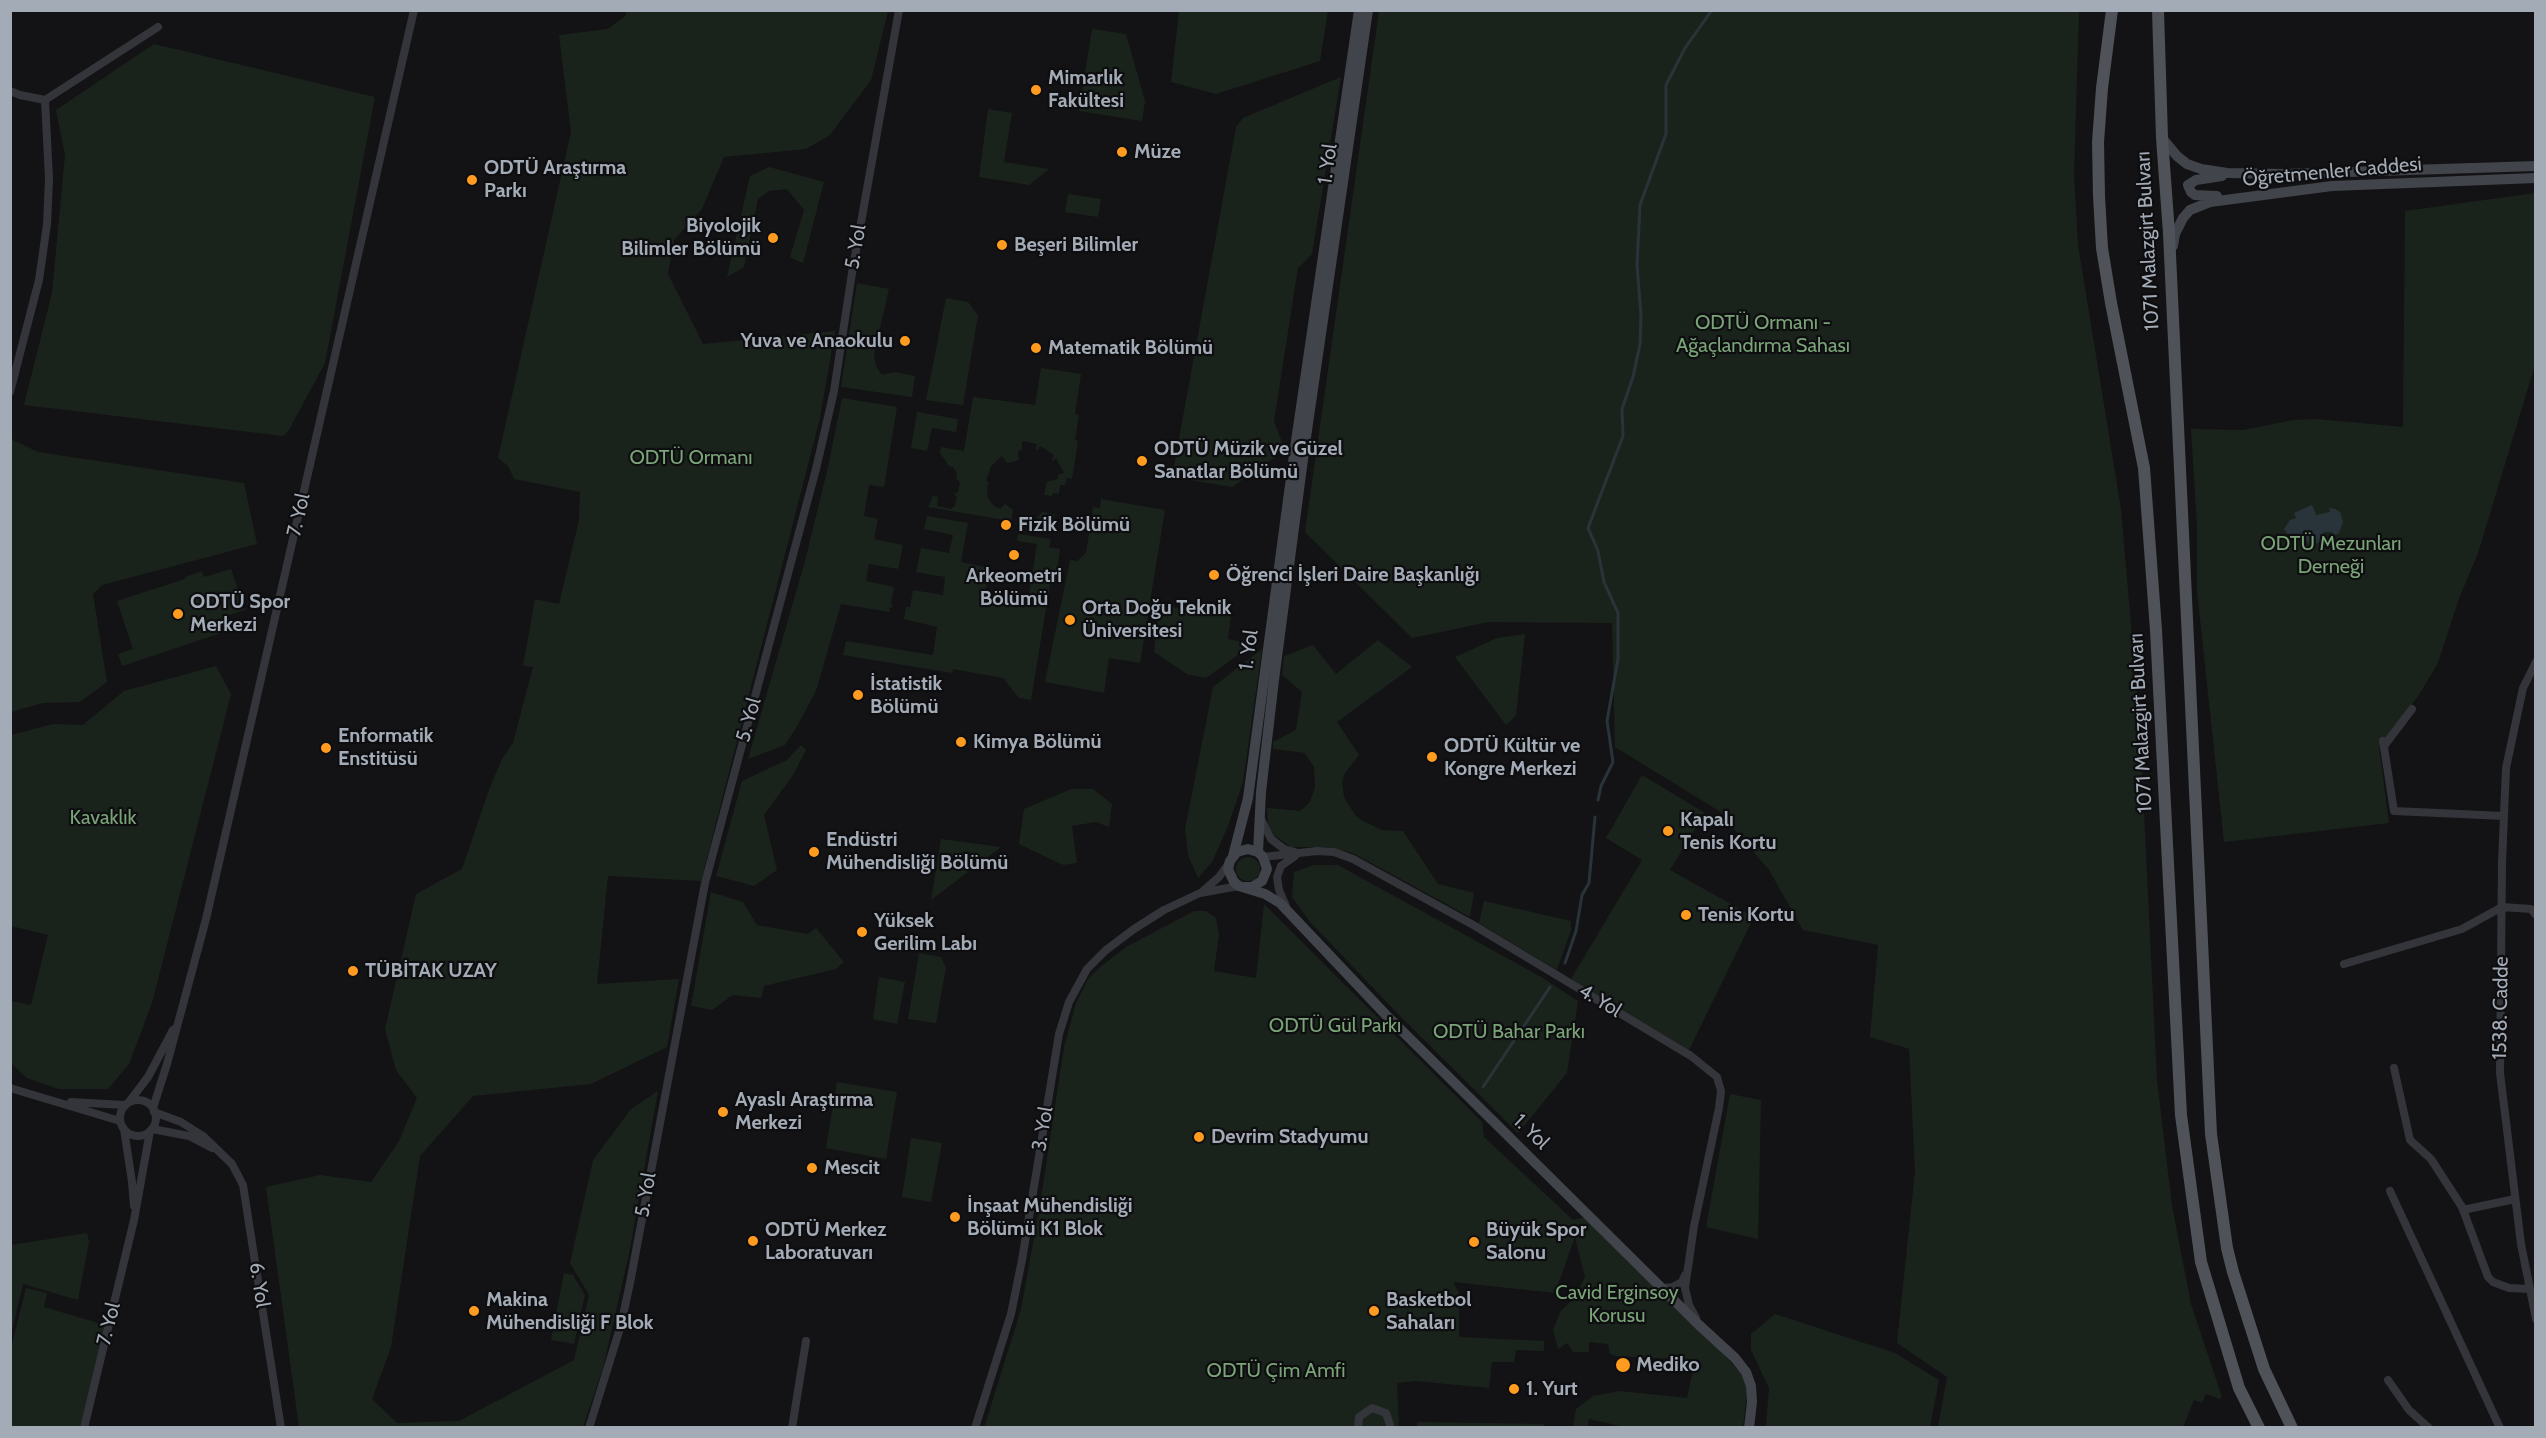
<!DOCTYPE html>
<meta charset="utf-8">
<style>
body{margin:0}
#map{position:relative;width:2546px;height:1438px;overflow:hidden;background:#131315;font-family:Cabin,sans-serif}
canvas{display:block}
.frame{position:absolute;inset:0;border:12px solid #a3abb6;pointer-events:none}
</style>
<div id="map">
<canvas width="2546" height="1438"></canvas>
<div class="frame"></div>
</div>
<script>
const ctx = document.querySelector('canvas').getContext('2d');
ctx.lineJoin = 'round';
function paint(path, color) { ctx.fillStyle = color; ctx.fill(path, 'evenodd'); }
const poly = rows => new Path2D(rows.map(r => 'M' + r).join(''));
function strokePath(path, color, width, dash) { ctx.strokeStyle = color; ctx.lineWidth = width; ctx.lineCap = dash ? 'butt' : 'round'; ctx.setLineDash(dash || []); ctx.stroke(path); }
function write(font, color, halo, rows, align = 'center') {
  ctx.font = font + ' Cabin,sans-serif'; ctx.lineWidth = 4.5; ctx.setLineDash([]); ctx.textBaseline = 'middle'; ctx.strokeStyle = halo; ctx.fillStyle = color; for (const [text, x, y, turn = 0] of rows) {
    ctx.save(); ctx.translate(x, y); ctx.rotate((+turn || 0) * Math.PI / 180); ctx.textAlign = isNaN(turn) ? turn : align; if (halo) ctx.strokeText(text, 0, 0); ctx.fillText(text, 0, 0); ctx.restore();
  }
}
paint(poly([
 [626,11,888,11,871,80,830,135,806,149,724,157,702,209,674,240,668,274,703,344,835,331,820,418,701,881,608,876,597,984,679,979,667,1047,591,1084,473,1096,420,1156,391,1347,372,1399,397,1423,459,1421,574,1360,589,1295,570,1263,593,1160,631,1109,658,1091,629,1254,603,1368,583,1427,299,1427,266,1187,320,1175,371,1182,399,1141,417,1098,396,1070,385,1029,416,894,462,869,490,787,502,759,513,743,533,667,523,666,535,599,559,604,579,520,580,492,514,479,508,466,498,458,571,132,559,35,608,29,626,15],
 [1179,11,1328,11,1320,61,1216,94,1171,82],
 [1379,11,2079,11,2074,174,2078,245,2121,509,2140,731,2157,1080,2172,1206,2191,1304,2222,1397,2219,1399,2206,1394,2202,1403,2194,1400,2183,1427,1938,1427,1947,1377,1897,1343,1915,1172,1909,1049,1870,1037,1878,945,1803,930,1769,870,1719,811,1615,747,1612,623,1489,622,1412,638,1305,532],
 [1092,29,1126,34,1145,101,1142,121,1079,111],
 [154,44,375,97,325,363,289,430,283,436,24,405,52,293,65,155,56,110],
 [1341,77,1312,254,1298,268,1274,421,1285,450,1232,487,1172,477,1236,127,1243,118],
 [988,109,1012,113,1004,162,1049,169,1029,185,979,177],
 [769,167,824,182,803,263,790,257,804,210,787,189,769,191,758,199,744,267,727,277,750,176],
 [2535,193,2535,365,2478,553,2458,601,2438,663,2419,695,2379,747,2389,823,2224,842,2197,591,2197,526,2191,429,2243,430,2293,420,2317,419,2403,427,2405,211],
 [1068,194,1101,199,1098,217,1065,212],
 [857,283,889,289,874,354,876,366,882,375,895,372,915,376,912,397,841,387],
 [946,298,968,302,978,315,963,405,926,400],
 [1041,368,1081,374,1075,414,1079,415,1075,440,1078,441,1072,479,1067,478,1065,485,1060,485,1059,494,1053,493,1052,496,1044,495,1047,482,1058,479,1058,475,1064,473,1056,458,1053,461,1052,459,1054,455,1040,446,1038,450,1036,449,1037,444,1022,441,1022,450,1018,451,1019,460,1007,463,1002,456,991,466,986,481,989,482,987,487,988,498,994,506,1000,509,1005,504,1013,510,1011,521,928,507,933,496,938,497,937,506,951,509,955,506,957,497,954,494,958,492,960,482,956,478,957,473,953,467,949,466,940,453,941,447,964,451,973,397,1035,405],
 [842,398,897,407,884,487,869,485,864,516,878,519,874,539,903,545,898,569,869,564,866,581,894,587,891,604,893,607,889,608,890,612,841,604,816,691,796,728,785,745,748,759,805,561,828,467],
 [917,412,958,419,956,432,932,428,927,451,911,448],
 [11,439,38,452,244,483,257,544,102,585,93,594,107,682,80,702,43,703,11,712],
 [1101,499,1165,510,1140,663,1109,658,1104,693,1045,682,1070,560,1077,561,1086,553,1093,507,1100,508],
 [1042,512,1055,514,1052,530,1021,524,1022,520,1034,521],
 [927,516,968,523,961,562,989,568,984,599,1000,602,1000,605,1009,607,1010,604,1027,606,1037,544,1017,541,1018,534,1051,539,1049,547,1060,549,1056,578,1051,578,1031,700,1019,698,1003,678,953,669,952,673,843,655,846,641,933,655,937,627,904,619,906,607,910,607,913,590,943,595,945,577,916,572,921,548,949,553,953,535,924,529],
 [231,569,245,610,223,617,228,627,227,631,122,666,118,654,133,649,117,601,185,579,185,577,202,571,204,577],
 [1159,605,1231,616,1228,639,1253,644,1206,678,1187,674,1154,652],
 [1525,634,1516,715,1506,725,1455,657,1497,638],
 [1378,640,1412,667,1337,722,1359,755,1345,773,1342,782,1344,797,1355,815,1363,821,1382,830,1403,831,1438,884,1474,893,1470,917,1353,853,1329,847,1291,847,1274,835,1268,824,1267,808,1300,811,1310,802,1315,787,1314,767,1305,753,1273,749,1273,742,1296,730,1302,692,1282,675,1284,656,1313,645,1336,674],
 [1262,649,1243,782,1228,826,1212,862,1198,878,1188,855,1185,829,1213,687],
 [216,666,231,694,152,1003,129,1064,108,1089,59,1089,27,1078,11,1063,11,1001,31,1005,48,935,11,926,11,735,53,724,83,725,124,691],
 [801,745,806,750,793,775,764,815,777,870,754,886,716,876,742,781,787,760],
 [1642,775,1705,813,1670,870,1754,917,1689,1050,1571,979,1642,860,1606,838],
 [1071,789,1093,789,1112,804,1109,827,1096,822,1072,826,1077,863,1063,865,1019,844,1024,809],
 [941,839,1001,847,931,900],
 '1236 869a12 12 0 1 1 24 0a12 12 0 1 1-24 0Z',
 [1314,865,1338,865,1543,978,1578,1001,1567,1073,1518,1133,1399,1015,1310,922,1292,897,1294,872],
 [711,892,743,902,757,925,808,934,816,928,844,962,836,969,764,986,761,998,733,995,712,1010,691,1006],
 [1484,901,1571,921,1571,930,1557,970,1479,923],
 [1264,904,1482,1122,1484,1137,1573,1220,1585,1217,1719,1349,1745,1378,1747,1393,1743,1427,1625,1427,1589,1419,1588,1426,1573,1427,1576,1409,1593,1396,1620,1391,1687,1398,1695,1360,1616,1356,1610,1354,1608,1344,1589,1342,1589,1352,1573,1352,1567,1343,1558,1349,1553,1330,1560,1312,1572,1300,1585,1277,1575,1237,1555,1293,1453,1282,1459,1293,1459,1337,1544,1341,1544,1351,1516,1350,1514,1362,1492,1362,1489,1388,1416,1381,1397,1383,1399,1427,984,1428,1021,1309,1040,1205,1064,1047,1076,1003,1088,979,1099,968,1126,947,1194,911,1206,911,1216,918,1219,935,1214,971,1256,978],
 [919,953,941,957,946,968,936,1023,908,1019],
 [879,977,905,982,897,1024,873,1019],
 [837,1082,897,1092,886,1159,826,1148],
 [1730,1094,1761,1100,1758,1239,1706,1227],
 [911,1138,942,1143,931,1202,902,1197],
 [87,1233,89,1242,78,1300,23,1284,11,1335,11,1245],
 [564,1273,573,1275,585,1295,574,1344,551,1340],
 [26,1288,47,1293,44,1307,108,1326,84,1427,11,1427,10,1352],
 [1775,1314,1895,1353,1939,1380,1930,1427,1766,1427,1769,1388,1751,1350,1751,1334],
 [1417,1422,1543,1424,1545,1427,1417,1428]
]), '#1a231b');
paint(poly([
 [2312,505,2316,515,2330,512,2329,508,2335,509,2340,512,2343,522,2339,533,2334,536,2332,532,2324,532,2327,539,2310,546,2304,536,2291,538,2284,529,2290,520,2296,518,2294,513]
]), '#283439');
strokePath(poly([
 [1598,800,1601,786,1613,762,1607,721,1618,659,1618,613,1604,582,1598,551,1588,528,1623,436,1622,409,1633,377,1640,344,1641,316,1637,265,1640,205,1666,134,1666,85,1685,48,1712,10],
 [1565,963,1576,931,1582,895,1589,883,1595,817],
 [1483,1087,1550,987]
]), '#283439', 3);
strokePath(poly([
 [10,91,20,95,45,100,158,27],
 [10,392,39,280,47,224,49,179,45,100],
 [2536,662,2523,688,2506,768,2502,863,2500,1073,2521,1244,2536,1319],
 [2383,741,2394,811,2504,816],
 [2384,746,2412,709],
 [1262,821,1271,839,1284,849,1295,852],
 [1263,857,1317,851,1334,852,1353,859,1475,926,1691,1056,1717,1077,1721,1091,1719,1108,1694,1226,1685,1288,1689,1305,1696,1318],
 [1203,891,1219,877,1229,863],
 [1286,906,1279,890,1277,877,1281,866,1295,856],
 [2344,964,2462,929,2502,907,2531,909,2536,915],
 [2394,1068,2410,1140,2431,1159,2462,1207,2488,1277,2493,1282,2509,1288,2529,1289],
 [10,1088,120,1121],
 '120 1118a18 18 0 1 1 36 0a18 18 0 1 1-36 0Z',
 [71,1102,124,1105],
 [129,1102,148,1077,173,1030],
 [153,1108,167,1064,206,919,414,10],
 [154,1112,181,1122,203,1136,232,1164,243,1185,281,1428],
 [124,1129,132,1182,134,1206],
 [152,1129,189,1136,212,1148],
 [2390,1191,2500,1428],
 [2463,1210,2515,1199],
 [1663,1288,1673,1287,1682,1282,1685,1275],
 [2388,1380,2409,1410,2429,1428],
 [84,1428,134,1220,150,1131],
 [589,1428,621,1325,630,1283,705,883,816,469,834,391,852,273,899,10],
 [792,1428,806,1341],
 [975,1428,1011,1314,1022,1260,1059,1034,1069,1002,1087,969,1106,950,1134,929,1164,910,1200,893,1239,886],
 [1358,1428,1359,1417,1372,1408,1386,1413,1391,1428]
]), '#33353a', 8);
strokePath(poly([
 [2162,138,2177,156,2187,164,2201,169,2227,173,2284,174,2536,166],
 [2217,196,2195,195,2191,192,2188,185,2196,180,2222,176],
 [2173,246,2175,234,2183,218,2190,210,2210,202,2332,186,2536,178],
 [1258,852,1261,792,1274,680,1305,444,1368,10],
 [1233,856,1248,798,1295,448,1359,10],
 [1245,887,1252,887,1262,881,1267,869,1263,857,1258,852,1248,849,1237,852,1230,861,1228,869,1234,882,1239,886,1265,894,1280,903,1386,1015,1699,1325,1735,1358,1746,1372,1751,1386,1752,1402,1749,1428]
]), '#41444a', 10);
strokePath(poly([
 [2112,10,2102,88,2098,142,2099,196,2102,248,2111,303,2144,468,2156,630,2181,1115,2201,1262,2239,1388,2259,1428],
 [2158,10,2162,138,2169,233,2211,1134,2227,1248,2233,1272,2264,1369,2292,1428]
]), '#4f5259', 12);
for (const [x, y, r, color] of [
 [1036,90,6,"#ff9c20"],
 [1122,152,6,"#ff9c20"],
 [472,180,6,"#ff9c20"],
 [773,238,6,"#ff9c20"],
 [1002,245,6,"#ff9c20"],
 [905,341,6,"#ff9c20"],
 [1036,348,6,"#ff9c20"],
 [1142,461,6,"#ff9c20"],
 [1006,525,6,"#ff9c20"],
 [1014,555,6,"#ff9c20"],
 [1214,575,6,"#ff9c20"],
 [178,614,6,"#ff9c20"],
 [1070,620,6,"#ff9c20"],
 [858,695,6,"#ff9c20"],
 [961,742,6,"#ff9c20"],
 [326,748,6,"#ff9c20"],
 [1432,757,6,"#ff9c20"],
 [1668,831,6,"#ff9c20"],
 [814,852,6,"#ff9c20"],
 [1686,915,6,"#ff9c20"],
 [862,932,6,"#ff9c20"],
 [353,971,6,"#ff9c20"],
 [723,1112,6,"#ff9c20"],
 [1199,1137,6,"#ff9c20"],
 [812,1168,6,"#ff9c20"],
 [955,1217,6,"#ff9c20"],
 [753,1241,6,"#ff9c20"],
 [1474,1242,6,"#ff9c20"],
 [474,1311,6,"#ff9c20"],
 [1374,1311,6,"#ff9c20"],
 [1623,1365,8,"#ff9c20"],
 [1514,1389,6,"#ff9c20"]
]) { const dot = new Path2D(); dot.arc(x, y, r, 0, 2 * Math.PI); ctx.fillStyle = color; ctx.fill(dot); strokePath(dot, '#0e0e10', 2); }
write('bold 20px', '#a3abb6', '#0e0e10', [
 ["Mimarlık",1048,78],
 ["Fakültesi",1048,101],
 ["Müze",1134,152],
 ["ODTÜ Araştırma",484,168],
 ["Parkı",484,191],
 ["Biyolojik",761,226,"right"],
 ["Bilimler Bölümü",761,249,"right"],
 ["Beşeri Bilimler",1014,245],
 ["Yuva ve Anaokulu",893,341,"right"],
 ["Matematik Bölümü",1048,348],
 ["ODTÜ Müzik ve Güzel",1154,449],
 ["Sanatlar Bölümü",1154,472],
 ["Fizik Bölümü",1018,525],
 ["Öğrenci İşleri Daire Başkanlığı",1226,575],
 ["Arkeometri",1014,576,"center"],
 ["Bölümü",1014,599,"center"],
 ["ODTÜ Spor",190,602],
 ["Merkezi",190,625],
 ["Orta Doğu Teknik",1082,608],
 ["Üniversitesi",1082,631],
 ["İstatistik",870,684],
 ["Bölümü",870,707],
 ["Enformatik",338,736],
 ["Enstitüsü",338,759],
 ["Kimya Bölümü",973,742],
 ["ODTÜ Kültür ve",1444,746],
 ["Kongre Merkezi",1444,769],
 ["Kapalı",1680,820],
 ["Tenis Kortu",1680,843],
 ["Endüstri",826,840],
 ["Mühendisliği Bölümü",826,863],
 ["Tenis Kortu",1698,915],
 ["Yüksek",874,921],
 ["Gerilim Labı",874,944],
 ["TÜBİTAK UZAY",365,971],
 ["Ayaslı Araştırma",735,1100],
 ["Merkezi",735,1123],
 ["Devrim Stadyumu",1211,1137],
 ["Mescit",824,1168],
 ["İnşaat Mühendisliği",967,1206],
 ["Bölümü K1 Blok",967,1229],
 ["ODTÜ Merkez",765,1230],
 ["Laboratuvarı",765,1253],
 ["Büyük Spor",1486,1230],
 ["Salonu",1486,1253],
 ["Makina",486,1300],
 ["Mühendisliği F Blok",486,1323],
 ["Basketbol",1386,1300],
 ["Sahaları",1386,1323],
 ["Mediko",1636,1365],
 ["1. Yurt",1526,1389]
], 'left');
write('20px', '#a3abb6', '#0e0e10', [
 ["1. Yol",1328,164,-82],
 ["Öğretmenler Caddesi",2332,172,-5],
 ["1071 Malazgirt Bulvarı",2148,241,-93],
 ["5. Yol",856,247,-80],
 ["7. Yol",299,515,-77],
 ["1. Yol",1249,650,-82],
 ["5. Yol",749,720,-74],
 ["1071 Malazgirt Bulvarı",2141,723,-93],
 ["4. Yol",1600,1001,31],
 ["1538. Cadde",2501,1008,-89],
 ["3. Yol",1043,1129,-80],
 ["1. Yol",1531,1132,44],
 ["5. Yol",646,1195,-80],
 ["6. Yol",259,1285,81],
 ["7. Yol",109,1324,-76]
]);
write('20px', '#7aa478', '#0e0e10', [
 ["ODTÜ Ormanı -",1763,323],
 ["Ağaçlandırma Sahası",1763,346],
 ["ODTÜ Ormanı",691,458],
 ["ODTÜ Mezunları",2331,544],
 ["Derneği",2331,567],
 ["Kavaklık",103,818],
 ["ODTÜ Gül Parkı",1335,1026],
 ["ODTÜ Bahar Parkı",1509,1032],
 ["Cavid Erginsoy",1617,1293],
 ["Korusu",1617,1316],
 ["ODTÜ Çim Amfi",1276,1371]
]);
</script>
